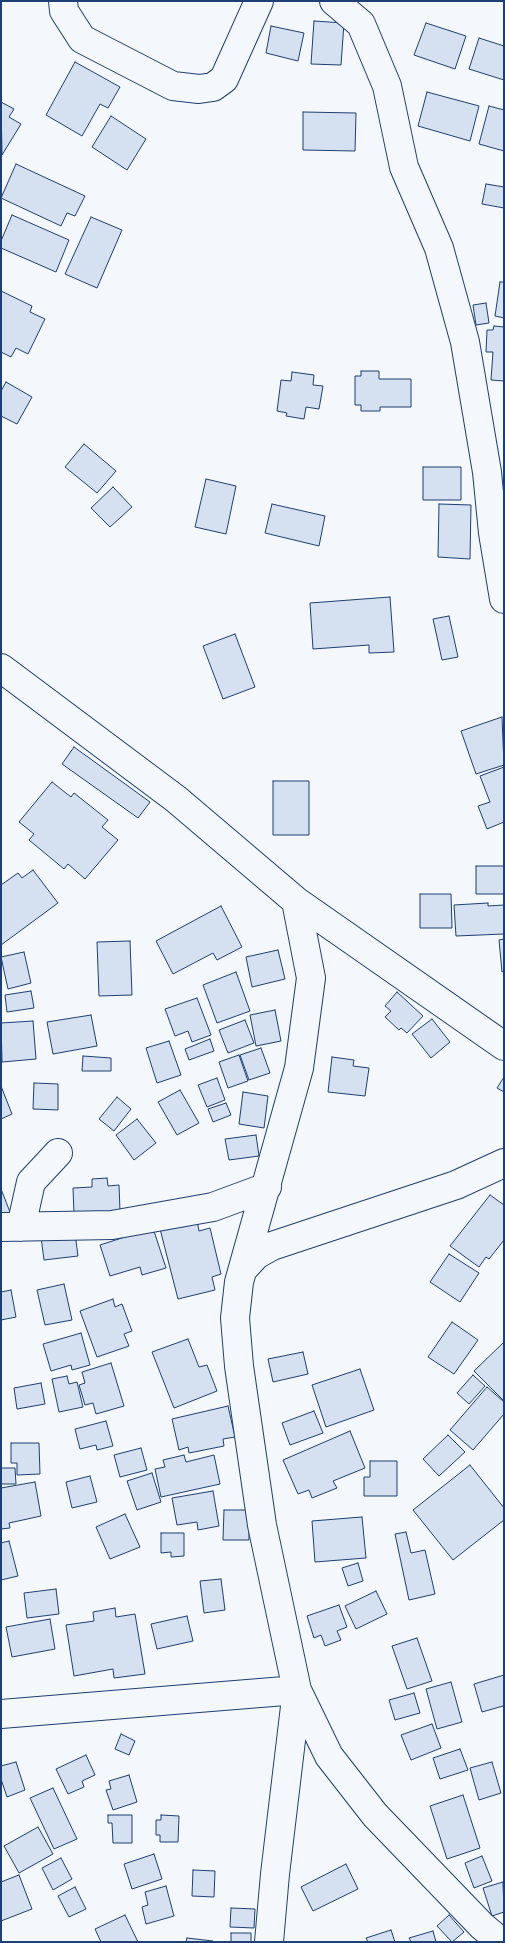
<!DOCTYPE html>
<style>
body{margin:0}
#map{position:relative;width:505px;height:1943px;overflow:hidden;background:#f4f7fb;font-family:"Public Sans",sans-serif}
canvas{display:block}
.frame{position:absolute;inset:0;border:2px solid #1d3f73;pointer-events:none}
</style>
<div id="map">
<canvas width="505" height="1943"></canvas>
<div class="frame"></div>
</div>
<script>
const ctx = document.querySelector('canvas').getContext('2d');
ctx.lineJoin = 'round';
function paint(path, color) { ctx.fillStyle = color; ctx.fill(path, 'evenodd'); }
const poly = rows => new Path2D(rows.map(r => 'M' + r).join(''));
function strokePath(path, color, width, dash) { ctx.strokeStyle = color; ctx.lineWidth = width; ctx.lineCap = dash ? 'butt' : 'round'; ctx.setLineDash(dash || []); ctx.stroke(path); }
const building = poly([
 [314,21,344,23,341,65,311,64,314,21],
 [426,23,466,36,455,69,414,55,426,23],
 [271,26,304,33,298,61,266,53,271,26],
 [479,38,504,46,504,80,469,69,479,38],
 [75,62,120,87,108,108,100,104,82,136,46,115,75,62],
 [427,92,479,106,470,141,418,126,427,92],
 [1,102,14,109,9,117,21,124,2,155,1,102],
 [489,106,504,110,504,151,479,144,489,106],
 [303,112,356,113,355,151,303,150,303,112],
 [111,116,146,139,127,170,92,147,111,116],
 [16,164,85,196,75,216,67,213,61,226,1,198,16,164],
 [486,184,504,187,504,208,482,204,486,184],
 [12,215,69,240,56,272,1,248,1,241,12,215],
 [91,217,122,230,97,288,65,274,91,217],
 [500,282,504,282,504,318,495,316,500,282],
 [1,291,32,306,30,312,45,319,28,354,16,348,11,357,1,352,1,291],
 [486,303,489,323,476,325,473,305,486,303],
 [494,326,504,327,504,381,491,380,493,352,486,352,487,330,493,330,494,326],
 [361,371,379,371,379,379,411,379,411,407,380,407,380,411,361,411,361,405,355,405,355,376,361,376,361,371],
 [292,372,314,375,313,385,323,386,319,409,306,407,304,419,286,416,287,413,277,411,281,380,291,381,292,372],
 [6,382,32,397,17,424,1,416,1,391,6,382],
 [84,444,116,471,97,493,65,467,84,444],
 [423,467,461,467,461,500,423,500,423,467],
 [206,479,236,486,226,534,195,527,206,479],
 [113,487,132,507,110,527,91,508,113,487],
 [272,504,325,516,319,546,265,533,272,504],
 [439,504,471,505,470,559,438,557,439,504],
 [390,597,394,652,369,653,369,645,313,649,310,603,390,597],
 [449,616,458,657,442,660,433,619,449,616],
 [235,634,255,687,223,699,203,646,235,634],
 [502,717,504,765,476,774,461,731,502,717],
 [74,747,150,802,138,818,62,764,74,747],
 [504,767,504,822,487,829,478,806,490,802,480,776,504,767],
 [273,781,309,781,309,835,273,835,273,781],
 [52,782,71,797,74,793,108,820,102,827,118,840,85,879,68,864,64,869,29,840,34,834,19,822,52,782],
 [476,866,504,866,504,894,476,894,476,866],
 [33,870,58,903,1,945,1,885,18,873,22,878,33,870],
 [420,894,451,894,452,928,420,928,420,894],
 [488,903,488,906,504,905,504,934,456,936,454,905,488,903],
 [221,906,242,947,217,960,213,953,173,974,156,941,221,906],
 [504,939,504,971,502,972,499,940,504,939],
 [130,941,132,995,99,996,97,942,130,941],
 [278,950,285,979,252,987,246,957,278,950],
 [24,952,31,983,8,989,1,957,24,952],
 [236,972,250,1011,217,1023,203,985,236,972],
 [31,991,34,1008,7,1012,5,995,31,991],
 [397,992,423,1016,407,1033,401,1028,399,1030,385,1017,391,1011,385,1006,397,992],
 [197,998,211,1035,192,1042,188,1031,175,1036,165,1009,197,998],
 [275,1010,281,1041,256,1046,250,1015,275,1010],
 [91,1015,97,1046,53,1054,47,1022,91,1015],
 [432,1019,450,1042,431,1058,412,1034,432,1019],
 [245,1020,254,1043,228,1053,219,1030,245,1020],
 [33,1021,36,1059,2,1062,1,1023,33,1021],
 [210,1039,214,1051,189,1060,185,1049,210,1039],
 [169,1041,181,1075,157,1083,146,1048,169,1041],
 [261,1048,270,1073,249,1080,240,1055,261,1048],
 [239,1055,248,1081,228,1088,219,1062,239,1055],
 [83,1056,111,1058,111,1071,82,1071,83,1056],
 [332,1057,354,1060,353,1066,369,1068,365,1096,328,1092,332,1057],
 [504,1077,504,1092,497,1088,504,1077],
 [217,1078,225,1100,207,1107,198,1085,217,1078],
 [34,1083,58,1084,58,1110,33,1109,34,1083],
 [1,1086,12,1114,1,1119,1,1086],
 [180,1090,199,1123,177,1135,158,1102,180,1090],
 [243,1092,268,1096,264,1128,239,1124,243,1092],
 [117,1097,131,1109,114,1131,99,1119,117,1097],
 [226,1103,231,1115,213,1122,208,1109,226,1103],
 [137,1119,156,1143,134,1160,116,1135,137,1119],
 [256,1135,259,1156,229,1160,225,1139,256,1135],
 [107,1178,108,1186,119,1185,120,1211,74,1214,73,1188,92,1187,92,1179,107,1178],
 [1,1189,10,1212,1,1215,1,1189],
 [490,1195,504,1205,504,1240,489,1259,486,1257,479,1267,450,1246,490,1195],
 [197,1220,199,1231,210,1228,221,1274,212,1277,215,1290,178,1299,160,1229,197,1220],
 [153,1228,166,1268,142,1275,140,1267,110,1276,100,1245,153,1228],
 [75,1233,78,1256,44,1260,41,1237,75,1233],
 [449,1254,479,1273,460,1302,430,1282,449,1254],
 [64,1284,72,1320,45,1325,37,1290,64,1284],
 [11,1290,16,1317,1,1320,1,1292,11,1290],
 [113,1299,115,1307,122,1304,132,1331,124,1334,129,1346,97,1357,80,1311,113,1299],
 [452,1322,478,1340,454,1374,428,1357,452,1322],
 [81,1333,90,1365,72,1370,71,1365,51,1371,43,1344,81,1333],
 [188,1339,199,1367,207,1365,217,1391,174,1408,152,1352,188,1339],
 [504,1342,504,1401,474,1371,504,1342],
 [303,1352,308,1374,273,1382,268,1359,303,1352],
 [111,1363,124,1406,96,1414,93,1403,85,1405,79,1385,85,1383,82,1372,111,1363],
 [360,1369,374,1410,326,1427,312,1385,360,1369],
 [473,1375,485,1386,469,1404,457,1393,473,1375],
 [67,1376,69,1384,77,1382,83,1407,59,1412,52,1379,67,1376],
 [41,1383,45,1404,17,1409,14,1388,41,1383],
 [487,1387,504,1402,504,1414,473,1450,450,1430,487,1387],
 [228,1406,235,1437,223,1439,224,1446,189,1453,188,1447,179,1450,172,1419,228,1406],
 [314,1411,323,1433,290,1445,282,1423,314,1411],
 [106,1421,113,1446,97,1450,96,1445,80,1449,75,1429,106,1421],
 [350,1431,365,1468,333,1481,337,1488,312,1498,309,1490,298,1494,283,1460,350,1431],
 [448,1435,465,1452,439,1476,423,1459,448,1435],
 [11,1443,39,1443,40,1474,17,1475,17,1463,11,1463,11,1443],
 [141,1448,147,1470,120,1477,114,1455,141,1448],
 [184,1455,186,1462,214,1455,220,1484,161,1497,155,1469,165,1467,163,1460,184,1455],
 [370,1461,397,1461,397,1496,364,1496,364,1477,370,1477,370,1461],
 [470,1465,504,1508,504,1520,453,1560,413,1510,470,1465],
 [1,1468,15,1468,16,1484,1,1484,1,1468],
 [152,1473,161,1502,137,1510,127,1481,152,1473],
 [90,1476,97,1502,72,1508,66,1482,90,1476],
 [35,1482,41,1516,9,1523,10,1528,1,1529,1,1488,35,1482],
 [213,1491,219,1526,198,1530,197,1522,177,1525,172,1498,213,1491],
 [224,1510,249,1510,249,1540,223,1540,224,1510],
 [125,1514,140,1547,110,1559,96,1527,125,1514],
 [362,1517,366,1558,315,1562,312,1521,362,1517],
 [406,1532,411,1553,425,1550,435,1594,409,1600,395,1534,406,1532],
 [161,1533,184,1533,184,1556,171,1557,171,1552,161,1553,161,1533],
 [9,1541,18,1576,1,1580,1,1543,9,1541],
 [358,1563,363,1581,348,1586,342,1568,358,1563],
 [221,1579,225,1610,204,1613,200,1581,221,1579],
 [56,1589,59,1614,27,1618,24,1593,56,1589],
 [376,1591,387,1614,356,1629,345,1606,376,1591],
 [339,1605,347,1627,337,1631,341,1640,325,1646,321,1635,314,1638,307,1616,339,1605],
 [115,1608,116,1617,135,1614,145,1674,114,1678,113,1669,74,1676,66,1625,94,1621,93,1612,115,1608],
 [187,1616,193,1641,157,1649,151,1624,187,1616],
 [50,1619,55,1649,12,1657,6,1627,50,1619],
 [417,1638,432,1681,407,1689,392,1646,417,1638],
 [504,1675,504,1709,503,1706,482,1712,474,1684,504,1675],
 [451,1682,462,1722,437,1729,426,1689,451,1682],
 [414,1693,420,1713,395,1720,389,1700,414,1693],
 [432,1724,441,1748,411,1760,401,1735,432,1724],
 [121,1734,135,1741,129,1755,115,1749,121,1734],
 [460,1749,468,1770,440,1779,433,1758,460,1749],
 [86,1755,95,1775,82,1781,84,1787,68,1794,56,1769,86,1755],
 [16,1762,25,1790,7,1797,1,1779,1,1766,16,1762],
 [492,1762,501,1793,479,1800,470,1768,492,1762],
 [129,1775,137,1802,113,1810,106,1790,111,1789,109,1781,129,1775],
 [53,1788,77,1839,54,1849,30,1798,53,1788],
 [463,1795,480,1848,447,1859,430,1806,463,1795],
 [108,1815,132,1815,132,1843,113,1843,112,1823,108,1823,108,1815],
 [161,1815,179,1816,178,1842,160,1842,160,1835,156,1835,156,1820,161,1820,161,1815],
 [38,1827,53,1854,19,1873,4,1846,38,1827],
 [154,1854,162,1879,132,1889,124,1864,154,1854],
 [482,1856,492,1881,474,1888,465,1863,482,1856],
 [61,1858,72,1879,53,1890,42,1868,61,1858],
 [346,1864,358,1889,313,1911,301,1887,346,1864],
 [193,1870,215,1871,214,1897,192,1896,193,1870],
 [19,1875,32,1909,1,1921,1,1882,19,1875],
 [503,1882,504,1912,492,1916,483,1888,503,1882],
 [166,1886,174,1916,146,1924,142,1907,148,1905,145,1892,166,1886],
 [75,1887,86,1909,69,1917,58,1896,75,1887],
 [231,1908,255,1909,254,1928,230,1927,231,1908],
 [125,1915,138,1942,101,1942,95,1929,125,1915],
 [449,1915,464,1932,452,1942,437,1926,449,1915],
 [391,1930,395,1942,368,1942,366,1938,391,1930],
 [433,1931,436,1942,411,1942,409,1938,433,1931],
 [231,1933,251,1933,251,1942,231,1942,231,1933],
 [187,1938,213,1941,213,1942,186,1942,187,1938]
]);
paint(building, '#d5e0f0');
strokePath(building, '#1d3f73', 1);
const minor = poly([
 [63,1,64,11,82,39,173,86,199,89,213,87,224,79,259,1],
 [334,1,361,24,387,86,404,167,439,248,465,342,487,472,493,533,504,599],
 [1,668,176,799,296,901,504,1046],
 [296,901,311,978,299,1068,239,1282,235,1318,239,1366,262,1525,297,1690,329,1756,375,1815,482,1926,501,1942],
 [1,1227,112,1225,213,1207,267,1187],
 [21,1227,31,1182,58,1153],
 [245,1267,256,1255,272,1246,456,1185,504,1163],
 [1,1714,297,1690,275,1874,269,1942]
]);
strokePath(minor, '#1d3f73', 30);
strokePath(minor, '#f4f7fb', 28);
</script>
